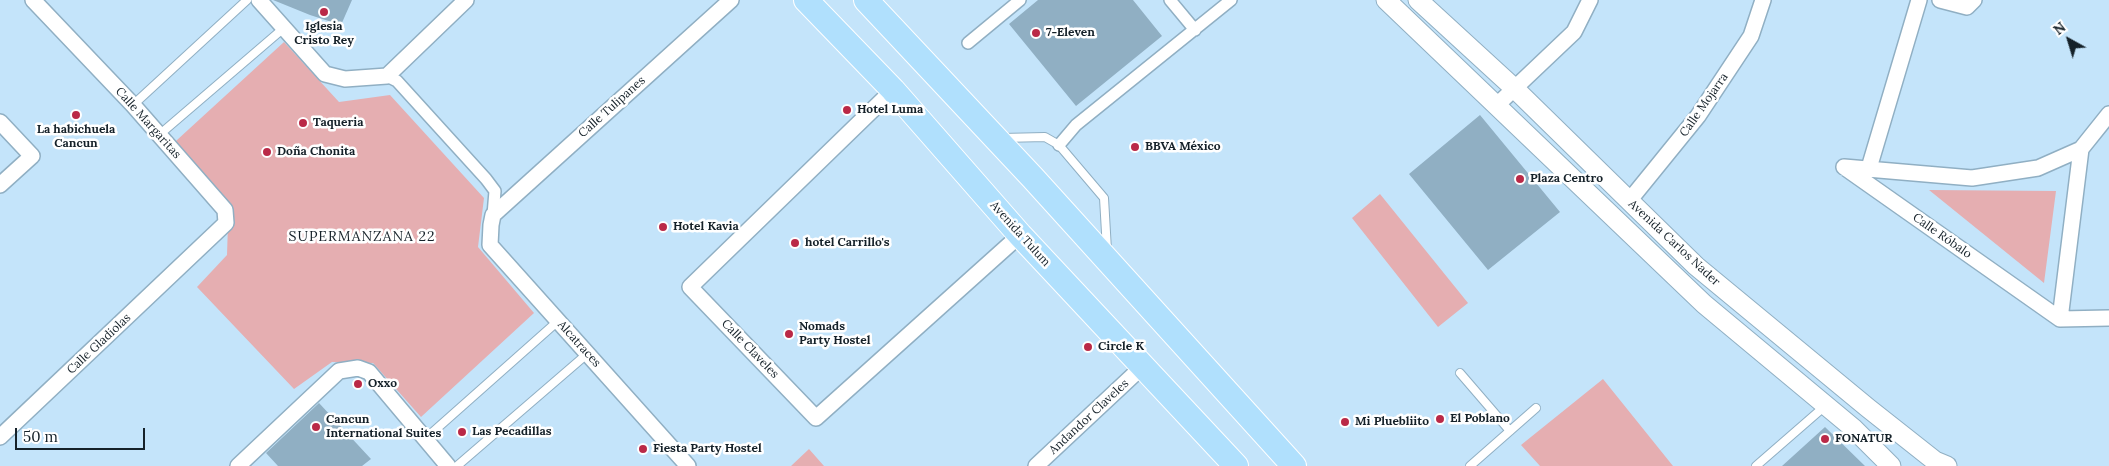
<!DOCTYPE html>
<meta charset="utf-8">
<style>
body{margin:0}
#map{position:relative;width:2109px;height:466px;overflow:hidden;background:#c4e4fa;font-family:Lora,serif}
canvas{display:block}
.north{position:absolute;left:2044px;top:15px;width:50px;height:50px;-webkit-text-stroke:4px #fff;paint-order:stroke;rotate:321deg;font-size:14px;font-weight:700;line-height:20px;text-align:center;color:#152129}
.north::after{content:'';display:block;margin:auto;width:18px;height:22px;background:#152129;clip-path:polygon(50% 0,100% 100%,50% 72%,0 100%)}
.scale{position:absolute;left:15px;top:428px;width:130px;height:22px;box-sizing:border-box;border:2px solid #152129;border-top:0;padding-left:6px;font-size:15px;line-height:18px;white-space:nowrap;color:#152129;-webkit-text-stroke:4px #fff;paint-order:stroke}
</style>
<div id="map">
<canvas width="2109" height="466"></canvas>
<div class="north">N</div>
<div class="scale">50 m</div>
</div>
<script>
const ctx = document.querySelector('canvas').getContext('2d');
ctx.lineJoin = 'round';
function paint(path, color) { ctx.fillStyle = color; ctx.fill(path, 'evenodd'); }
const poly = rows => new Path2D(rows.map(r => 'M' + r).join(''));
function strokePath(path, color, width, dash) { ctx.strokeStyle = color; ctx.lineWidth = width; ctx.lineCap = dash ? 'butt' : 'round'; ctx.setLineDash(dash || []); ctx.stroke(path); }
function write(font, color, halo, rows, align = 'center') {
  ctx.font = font + ' Lora,serif'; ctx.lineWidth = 5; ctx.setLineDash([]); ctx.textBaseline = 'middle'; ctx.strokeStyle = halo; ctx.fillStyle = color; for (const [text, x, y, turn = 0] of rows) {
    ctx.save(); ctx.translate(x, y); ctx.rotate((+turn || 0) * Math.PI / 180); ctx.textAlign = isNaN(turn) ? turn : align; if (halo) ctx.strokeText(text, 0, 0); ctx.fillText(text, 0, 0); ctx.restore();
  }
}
paint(poly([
 [284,42,339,102,390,95,484,198,478,247,534,313,421,417,373,363,332,362,294,389,197,287,227,255,228,224,165,151],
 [1929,190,2056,191,2044,283],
 [1380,194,1468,303,1438,327,1352,218],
 [1603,379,1673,466,1540,466,1521,445],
 [809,449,824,466,791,466]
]), '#e5aeb1');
paint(poly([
 [273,0,352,0,341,25,310,15],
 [1038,0,1133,0,1162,36,1076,106,1009,24],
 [1480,115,1560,212,1488,270,1409,174],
 [319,403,371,459,362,466,278,466,266,453],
 [1825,427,1865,466,1782,466]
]), '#90afc3');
const service = poly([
 [133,105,247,0],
 [159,135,285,27],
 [1002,138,1045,137,1059,145,1104,198,1107,250],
 [1460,373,1510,431],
 [425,439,558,321],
 [457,466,587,354],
 [1470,466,1536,408],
 [1756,466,1825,406]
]);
const pedestrian = poly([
 [1170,0,1195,30],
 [968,43,1020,0],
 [387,76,397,81,486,179,495,191,493,215],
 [1059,145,1076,125,1231,0]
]);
const minor = poly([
 [259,0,325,74,345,79,387,76,466,0],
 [1940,0,1967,7,1974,0],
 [893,90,690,287,816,418,1020,235],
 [1497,105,1574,32,1590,0],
 [0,122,32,156,0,185],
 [1844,167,2060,319,2109,318],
 [1844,167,1972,178,2038,168,2081,149,2109,114],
 [1869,168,1919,0],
 [1629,201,1698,116,1751,36,1763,0],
 [2060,319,2081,149],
 [0,437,226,223,225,210,133,105,33,0],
 [238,466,339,371,358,368,369,372,448,466],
 [688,466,490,245,491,225,493,215,731,0],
 [1036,466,1142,367]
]);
const tertiary = poly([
 [1386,0,1704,304,1853,428,1891,466],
 [1418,0,1514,88,1696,266,1868,408,1935,461,1947,466]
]);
const primary = poly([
 [806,0,893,90,1020,235,1236,466],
 [866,0,1033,178,1294,466]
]);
strokePath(service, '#90afc3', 10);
strokePath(pedestrian, '#90afc3', 14);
strokePath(minor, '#90afc3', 18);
strokePath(tertiary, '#90afc3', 21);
strokePath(primary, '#fff', 26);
strokePath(service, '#fff', 8);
strokePath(pedestrian, '#fff', 11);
strokePath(minor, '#fff', 15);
strokePath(tertiary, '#fff', 19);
strokePath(primary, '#b0e0fd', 24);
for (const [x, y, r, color] of [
 [324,12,5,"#ba2947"],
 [1036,33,5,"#ba2947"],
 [847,110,5,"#ba2947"],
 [76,115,5,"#ba2947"],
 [303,123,5,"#ba2947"],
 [1135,147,5,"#ba2947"],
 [267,152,5,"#ba2947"],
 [1520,179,5,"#ba2947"],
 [663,227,5,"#ba2947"],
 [795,243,5,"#ba2947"],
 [789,334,5,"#ba2947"],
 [1088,347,5,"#ba2947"],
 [358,384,5,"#ba2947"],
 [1440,419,5,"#ba2947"],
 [1345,422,5,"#ba2947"],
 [316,427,5,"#ba2947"],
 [462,432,5,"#ba2947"],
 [1825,439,5,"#ba2947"],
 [643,449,5,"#ba2947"]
]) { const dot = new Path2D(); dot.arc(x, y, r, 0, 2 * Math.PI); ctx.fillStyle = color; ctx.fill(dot); strokePath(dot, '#fff', 2); }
write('bold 12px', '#152129', '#fff', [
 ["Iglesia",324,27,"center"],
 ["Cristo Rey",324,41,"center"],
 ["7-Eleven",1046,33],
 ["Hotel Luma",857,110],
 ["Taqueria",313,123],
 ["La habichuela",76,130,"center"],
 ["Cancun",76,144,"center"],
 ["BBVA México",1145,147],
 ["Doña Chonita",277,152],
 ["Plaza Centro",1530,179],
 ["Hotel Kavia",673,227],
 ["hotel Carrillo's",805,243],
 ["Nomads",799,327],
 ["Party Hostel",799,341],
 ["Circle K",1098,347],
 ["Oxxo",368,384],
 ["El Poblano",1450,419],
 ["Cancun",326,420],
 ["International Suites",326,434],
 ["Mi Pluebliito",1355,422],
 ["Las Pecadillas",472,432],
 ["FONATUR",1835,439],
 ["Fiesta Party Hostel",653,449]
], 'left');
write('12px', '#152129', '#fff', [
 ["Calle Mojarra",1704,105,-55],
 ["Calle Tulipanes",612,107,-42],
 ["Calle Margaritas",148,123,48],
 ["Avenida Tulum",1020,234,48],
 ["Calle Róbalo",1942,236,35],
 ["Avenida Carlos Nader",1674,243,43],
 ["Calle Gladiolas",99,344,-43],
 ["Alcatraces",579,344,48],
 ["Calle Claveles",750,349,46],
 ["Andandor Claveles",1089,417,-43]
]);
ctx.letterSpacing = '1px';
write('14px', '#152129', '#fff', [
 ["SUPERMANZANA 22",362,237]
]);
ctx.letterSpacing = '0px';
</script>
